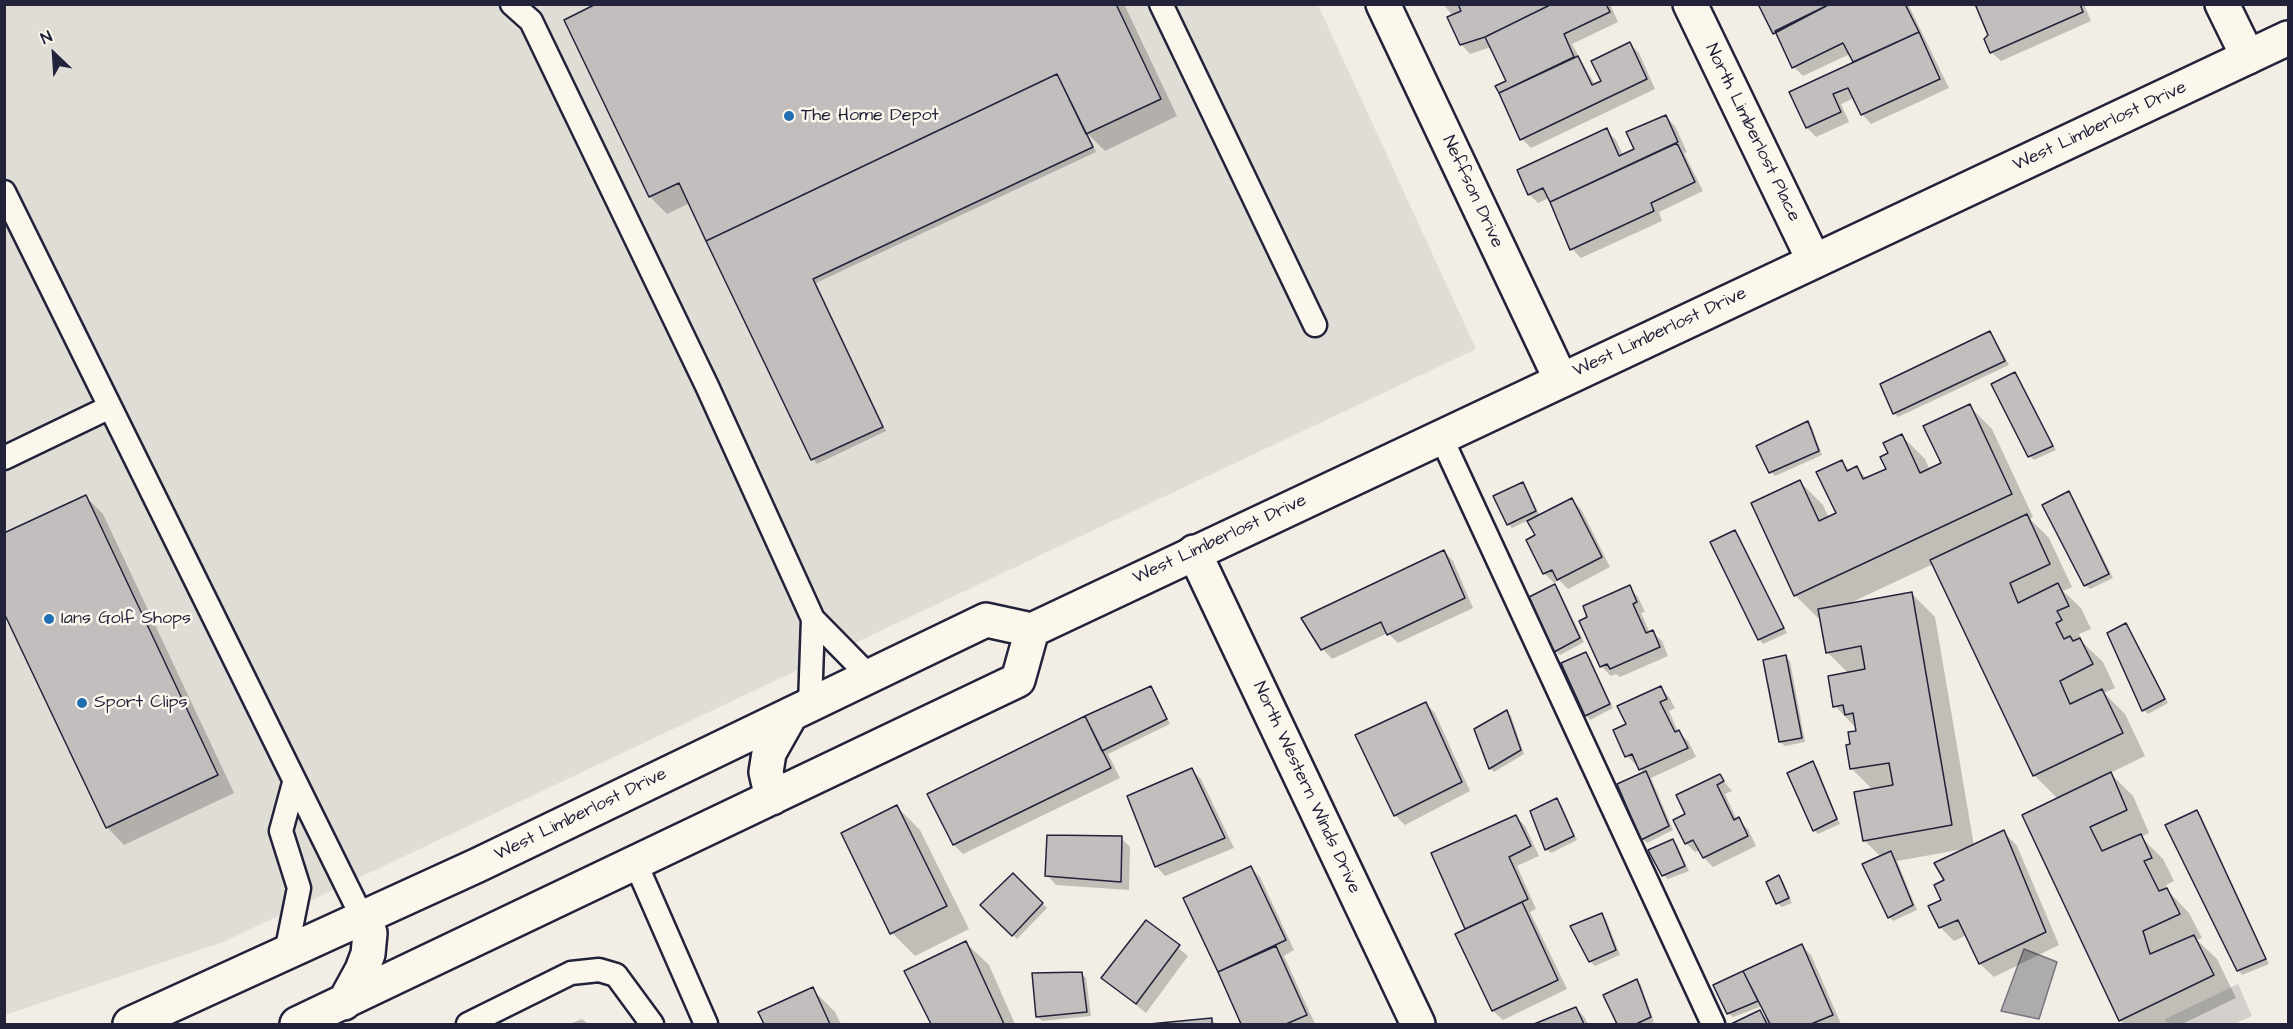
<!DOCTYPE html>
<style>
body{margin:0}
#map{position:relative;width:2293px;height:1029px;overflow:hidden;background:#f2eee5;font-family:"Architects Daughter",sans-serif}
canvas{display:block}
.frame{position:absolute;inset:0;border:6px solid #22223b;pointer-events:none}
.north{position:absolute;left:24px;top:24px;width:60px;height:60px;-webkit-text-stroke:4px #fbf7ec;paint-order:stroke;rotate:335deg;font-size:16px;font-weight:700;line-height:24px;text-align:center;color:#22223b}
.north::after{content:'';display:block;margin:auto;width:21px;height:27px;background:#22223b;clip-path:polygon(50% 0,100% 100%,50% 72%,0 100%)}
</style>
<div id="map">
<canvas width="2293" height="1029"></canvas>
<div class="frame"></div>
<div class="north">N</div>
</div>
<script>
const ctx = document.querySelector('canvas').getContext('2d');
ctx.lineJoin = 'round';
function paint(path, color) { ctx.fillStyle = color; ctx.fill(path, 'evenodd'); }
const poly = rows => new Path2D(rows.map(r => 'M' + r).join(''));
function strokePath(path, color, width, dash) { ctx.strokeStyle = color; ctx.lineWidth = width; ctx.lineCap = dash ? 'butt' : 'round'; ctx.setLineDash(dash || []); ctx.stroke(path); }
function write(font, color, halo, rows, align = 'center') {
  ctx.font = font + ' "Architects Daughter",sans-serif'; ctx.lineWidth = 5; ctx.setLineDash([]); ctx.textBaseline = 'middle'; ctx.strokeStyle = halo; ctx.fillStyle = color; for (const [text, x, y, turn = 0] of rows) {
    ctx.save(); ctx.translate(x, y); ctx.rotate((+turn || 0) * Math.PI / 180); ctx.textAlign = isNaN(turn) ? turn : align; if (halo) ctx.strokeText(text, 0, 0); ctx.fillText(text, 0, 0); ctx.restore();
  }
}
paint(poly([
 [4,5,1318,5,1476,349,223,942,5,1015]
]), '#e0dcd6');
paint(poly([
 [2238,984,2252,1016,2234,1024,2167,1024,2165,1019]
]), '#d4d1cc');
const water = poly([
 [2024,949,2057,962,2039,1019,2001,1011,2024,949]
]);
paint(water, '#aeabad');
strokePath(water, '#76747f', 1.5);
paint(poly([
 [599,4,1124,4,1177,116,1105,151,1088,134,1096,152,816,283,886,431,817,464,813,459,690,203,667,214,650,197],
 [1443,4,1610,4,1618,22,1572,44,1595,85,1603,82,1630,44,1639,53,1655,89,1531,148,1522,139,1497,86,1508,81,1491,47,1470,54,1461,44,1453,16],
 [1759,4,1908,4,1949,88,1871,124,1862,114,1854,98,1841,104,1849,122,1816,137,1807,128,1855,63,1850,54,1803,76,1794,67],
 [1976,4,2084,4,2091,21,2001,61,1991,52,1990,36],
 [1665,116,1675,126,1687,152,1684,153,1703,191,1659,212,1662,221,1581,258,1572,249,1549,198,1538,203,1529,194,1606,130,1616,140,1623,155,1636,149],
 [1990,333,1994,337,2009,365,1898,417,1894,413],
 [2014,373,2019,378,2056,450,2034,460,2029,456],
 [1969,406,1992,429,2033,517,2030,519,2049,538,2072,587,2063,591,2081,608,2091,629,2079,634,2083,643,2103,662,2115,688,2104,693,2125,714,2145,756,2110,773,2133,796,2149,833,2141,837,2163,859,2174,881,2166,885,2170,893,2189,913,2202,938,2197,940,2217,959,2236,998,2182,1024,2125,1024,2120,1020,2024,816,2058,799,2034,775,1933,564,1848,604,1912,594,1935,617,1974,846,2004,832,2017,846,2059,945,1994,977,1980,964,1967,935,1954,941,1940,927,1946,880,1964,849,1897,861,1917,910,1893,921,1889,917,1881,857,1864,840,1873,790,1851,768,1852,745,1858,732,1857,729,1835,706,1849,674,1827,652,1821,617,1818,618,1795,595,1800,482,1823,505,1829,518,1838,514,1842,462,1850,471,1857,468,1867,479,1888,469,1890,454,1902,436,1925,459,1930,470,1943,464],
 [1807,423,1812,427,1822,455,1775,476,1771,472],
 [1523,484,1527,488,1540,516,1572,500,1581,509,1610,567,1568,589,1559,580,1554,583,1544,573,1537,536,1529,520,1512,528,1508,524],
 [2068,493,2073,497,2113,578,2090,589,2085,585],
 [86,497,103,514,234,793,124,845,107,827],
 [1735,532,1739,536,1787,633,1763,644,1759,639],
 [1444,551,1453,561,1473,608,1398,643,1388,633,1332,659,1323,649],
 [1555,586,1559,590,1584,642,1560,655,1555,651],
 [1629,587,1638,597,1645,612,1641,613,1650,633,1652,632,1662,641,1668,656,1620,677,1616,674,1611,676,1601,666],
 [2125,625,2130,630,2168,703,2148,714,2144,710],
 [1585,654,1590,658,1613,708,1590,720,1586,715],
 [1785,657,1790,661,1805,742,1785,746,1780,742],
 [1151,687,1155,692,1170,724,1108,754,1120,778,963,854,954,845,929,795],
 [1660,687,1669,697,1675,708,1669,711,1678,732,1688,741,1696,757,1651,778,1673,830,1647,843,1643,839,1644,773,1638,764,1636,765,1627,756,1628,725],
 [1426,704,1435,713,1470,791,1405,825,1395,815],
 [1506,712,1511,716,1524,754,1494,772,1490,768],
 [1813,763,1817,767,1840,824,1818,834,1814,830],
 [1191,769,1201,779,1234,848,1165,876,1156,866],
 [1719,776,1732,791,1725,794,1737,820,1748,829,1756,846,1713,867,1704,858,1700,850,1695,852,1686,843,1687,814],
 [1556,800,1561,804,1577,840,1551,853,1546,849],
 [897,807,920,830,969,929,915,956,892,933],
 [2197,812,2201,816,2269,964,2242,975,2238,970],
 [1516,816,1525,826,1539,856,1517,866,1536,909,1530,912,1567,989,1503,1020,1493,1011,1457,935,1467,930,1433,854],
 [1121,838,1130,847,1129,890,1056,885,1047,875],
 [1673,840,1677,845,1689,871,1668,879,1663,875],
 [1251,868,1260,877,1294,950,1284,956,1315,1024,1243,1024,1185,899],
 [1013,875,1047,908,1017,939,982,905],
 [1778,877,1783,881,1792,903,1782,907,1777,903],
 [1602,915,1606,919,1620,955,1595,966,1590,961],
 [1146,922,1188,956,1146,1013,1103,978],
 [966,943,989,965,1015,1024,932,1024,906,972],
 [1802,946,1811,955,1841,1024,1733,1024,1760,1012,1768,1020,1762,1006,1733,1017,1728,1013,1715,986],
 [1081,974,1086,978,1091,1016,1042,1021,1038,1017],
 [1637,981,1641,985,1654,1022,1649,1024,1619,1024,1605,996],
 [812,989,835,1012,841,1024,765,1024,760,1013],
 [1576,1008,1585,1018,1588,1024,1538,1024],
 [582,1019,588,1024,570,1024],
 [1211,1020,1216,1024,1163,1024]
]), '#0003');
const building = poly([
 [596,4,1116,4,1161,99,1086,134,1057,74,706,241,679,183,649,197,564,20,596,4],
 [1458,4,1552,4,1485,37,1460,45,1447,17,1461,11,1458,4],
 [1552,4,1606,4,1610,12,1564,34,1574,57,1499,93,1495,86,1506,81,1485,37,1552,4],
 [1758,4,1830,4,1773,34,1758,4],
 [1830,4,1905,4,1919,32,1853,62,1843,43,1792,68,1775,31,1830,4],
 [1975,4,2080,4,2083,12,1990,53,1984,39,1988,35,1975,4],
 [1919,32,1940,79,1861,115,1848,88,1833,94,1841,112,1806,128,1789,92,1919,32],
 [1630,42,1647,79,1520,140,1499,93,1578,56,1592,85,1601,81,1591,61,1630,42],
 [1057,74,1093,147,813,279,883,427,811,460,706,241,1057,74],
 [1666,115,1678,142,1550,202,1543,188,1528,195,1517,170,1607,128,1619,156,1634,149,1626,132,1666,115],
 [1675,144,1678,145,1695,182,1651,203,1654,211,1570,250,1550,202,1675,144],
 [1990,331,2005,361,1893,414,1880,384,1990,331],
 [2015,372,2053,446,2028,457,1991,384,2015,372],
 [1970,404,2012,494,1794,596,1751,503,1800,480,1819,521,1836,513,1816,472,1842,460,1847,471,1857,466,1863,479,1886,469,1880,457,1888,453,1883,443,1902,434,1920,473,1941,463,1923,426,1970,404],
 [1808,421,1819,451,1769,473,1756,446,1808,421],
 [1523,482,1536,511,1507,525,1493,496,1523,482],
 [2069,491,2109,574,2084,586,2042,505,2069,491],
 [86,495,218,775,106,828,4,613,4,533,86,495],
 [1572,498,1602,557,1557,580,1552,570,1543,574,1526,540,1535,535,1527,521,1572,498],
 [2027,514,2050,564,2010,583,2018,603,2058,583,2069,606,2057,611,2062,620,2056,623,2064,639,2070,636,2073,641,2080,638,2093,664,2060,681,2070,704,2102,689,2123,733,2033,776,1930,560,2027,514],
 [1735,530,1784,628,1758,640,1710,542,1735,530],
 [1444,550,1465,598,1387,635,1381,622,1321,650,1301,618,1444,550],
 [1555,584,1580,638,1554,652,1529,597,1555,584],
 [1630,585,1637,602,1633,604,1646,633,1653,630,1660,647,1610,669,1607,664,1600,667,1579,621,1587,617,1583,606,1630,585],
 [1912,592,1952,825,1863,841,1854,792,1893,785,1889,763,1850,769,1846,745,1850,744,1848,732,1856,731,1853,713,1845,715,1843,705,1833,707,1828,676,1865,669,1861,646,1826,653,1818,609,1912,592],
 [2126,623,2165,699,2142,711,2107,633,2126,623],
 [1586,652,1610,704,1585,716,1561,663,1586,652],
 [1786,655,1802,738,1779,742,1763,660,1786,655],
 [1151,686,1167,719,1102,751,1085,716,1151,686],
 [1661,686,1667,699,1660,702,1675,732,1679,730,1688,748,1639,770,1632,754,1625,757,1613,730,1626,724,1617,706,1661,686],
 [1426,702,1462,782,1394,816,1355,735,1426,702],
 [1507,710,1521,750,1489,769,1474,729,1507,710],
 [1085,716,1111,768,953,845,927,794,1085,716],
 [1813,761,1837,819,1813,831,1787,773,1813,761],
 [1192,768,1225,838,1155,867,1127,796,1192,768],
 [1646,771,1669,826,1641,840,1617,784,1646,771],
 [2111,772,2127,810,2090,827,2102,851,2141,834,2152,858,2144,861,2159,891,2167,888,2180,914,2143,931,2150,954,2194,935,2214,975,2119,1021,2022,815,2111,772],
 [1720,774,1724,781,1717,785,1734,820,1739,817,1748,836,1703,858,1693,840,1685,844,1673,820,1685,814,1676,795,1720,774],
 [1557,798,1574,836,1545,850,1530,811,1557,798],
 [897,805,947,906,890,934,841,833,897,805],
 [2197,810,2266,959,2237,971,2165,825,2197,810],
 [1516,815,1531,846,1509,857,1528,899,1465,929,1431,853,1516,815],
 [2004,830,2046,932,1979,964,1958,920,1939,928,1928,906,1941,900,1934,885,1944,880,1934,863,2004,830],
 [1047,835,1122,836,1121,882,1045,876,1047,835],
 [1673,839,1685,866,1662,876,1648,850,1673,839],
 [1891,851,1913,905,1888,918,1862,864,1891,851],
 [1251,866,1286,940,1218,972,1183,898,1251,866],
 [1013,873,1043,903,1012,936,980,905,1013,873],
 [1779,875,1789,898,1776,904,1766,882,1779,875],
 [1522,902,1558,980,1492,1011,1455,934,1522,902],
 [1602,913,1616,950,1589,962,1570,926,1602,913],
 [1146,920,1180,945,1136,1004,1101,978,1146,920],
 [966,941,1004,1024,931,1024,904,971,966,941],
 [1802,944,1833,1015,1811,1024,1770,1024,1743,971,1802,944],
 [1276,946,1307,1015,1286,1024,1241,1024,1218,972,1276,946],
 [1743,971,1758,1001,1727,1014,1713,985,1743,971],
 [1082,972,1087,1012,1036,1017,1032,973,1082,972],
 [1637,979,1651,1017,1636,1024,1617,1024,1603,995,1637,979],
 [813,987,830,1024,764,1024,758,1012,813,987],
 [1576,1007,1584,1024,1534,1024,1576,1007],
 [1760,1010,1767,1024,1731,1024,1760,1010],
 [1212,1018,1212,1024,1149,1024,1212,1018]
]);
paint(building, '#c2bebe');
strokePath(building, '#22223b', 1.5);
const service = poly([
 [512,4,531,21,707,386,813,619,869,676],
 [1161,4,1315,325],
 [4,192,363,919],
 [1441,437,1713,1024],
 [4,458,110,407],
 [810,705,813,619],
 [636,864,706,1024],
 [286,953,299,888,281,831,294,783],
 [468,1024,571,973,599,970,616,975,652,1024]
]);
const minor = poly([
 [1383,4,1561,380],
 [1690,4,1814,261],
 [2222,4,2248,57],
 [1194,552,1418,1024]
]);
const tertiary = poly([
 [772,798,766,772,769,753,791,714],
 [344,1003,362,970,368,954,370,933,363,919],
 [130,1024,478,865,986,620,1032,630,2288,38],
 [297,1024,1018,680,1032,630]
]);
strokePath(service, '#22223b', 27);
strokePath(minor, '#22223b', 38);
strokePath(tertiary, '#22223b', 38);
strokePath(service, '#fbf7ec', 22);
strokePath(minor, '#fbf7ec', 33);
strokePath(tertiary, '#fbf7ec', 33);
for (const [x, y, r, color] of [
 [789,116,6,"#1f6fb2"],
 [49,619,6,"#1f6fb2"],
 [82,703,6,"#1f6fb2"]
]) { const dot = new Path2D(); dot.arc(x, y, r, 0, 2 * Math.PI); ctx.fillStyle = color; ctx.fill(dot); strokePath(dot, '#fbf7ec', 2); }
write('18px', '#22223b', '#fbf7ec', [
 ["The Home Depot",801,116],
 ["Ians Golf Shops",61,619],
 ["Sport Clips",94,703]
], 'left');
write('18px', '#22223b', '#fbf7ec', [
 ["West Limberlost Drive",2100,127,-25],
 ["North Limberlost Place",1752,133,64],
 ["Neffson Drive",1472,192,65],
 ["West Limberlost Drive",1660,333,-25],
 ["West Limberlost Drive",1220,540,-25],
 ["North Western Winds Drive",1306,788,65],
 ["West Limberlost Drive",581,815,-26]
]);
</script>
